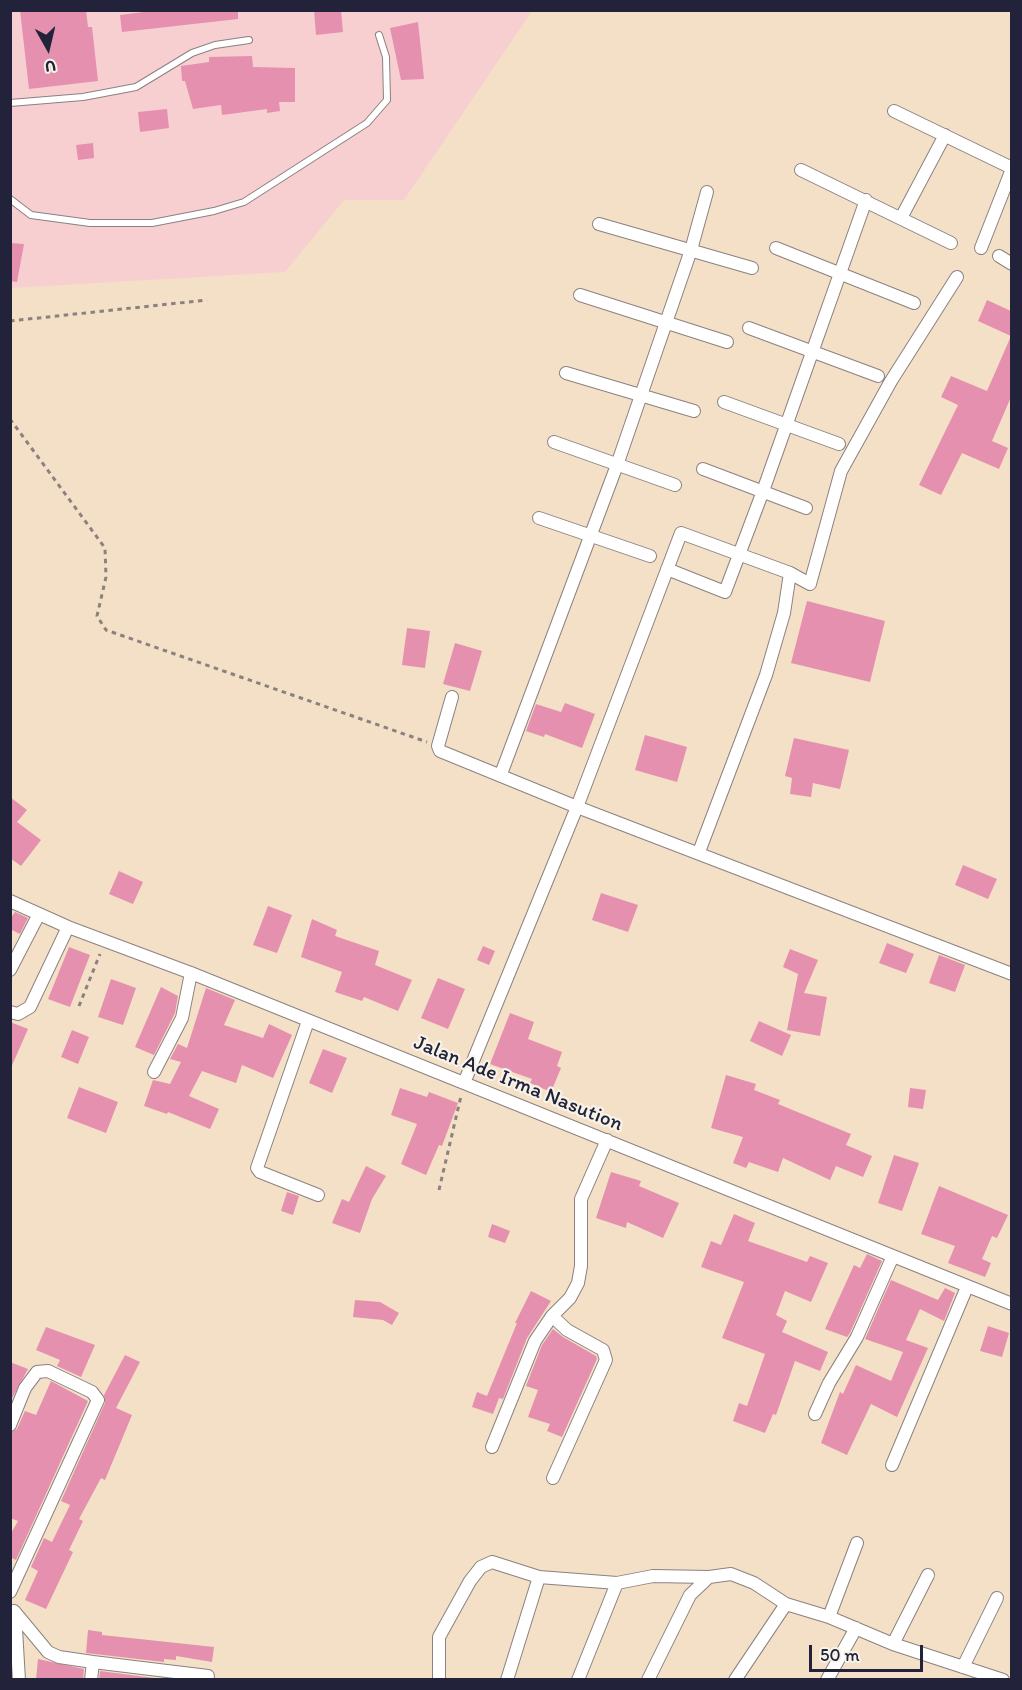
<!DOCTYPE html>
<style>
body{margin:0}
#map{position:relative;width:1022px;height:1690px;overflow:hidden;background:#f4e0c6;font-family:Itim,sans-serif}
canvas{display:block}
.frame{position:absolute;inset:0;border:12px solid #22223b;pointer-events:none}
.north{position:absolute;left:18px;top:18px;width:60px;height:60px;-webkit-text-stroke:4px #f7f3e8;paint-order:stroke;rotate:172deg;font-size:16px;font-weight:700;line-height:24px;text-align:center;color:#22223b}
.north::after{content:'';display:block;margin:auto;width:21px;height:27px;background:#22223b;clip-path:polygon(50% 0,100% 100%,50% 72%,0 100%)}
.scale{position:absolute;left:809px;top:1645px;width:114px;height:27px;box-sizing:border-box;border:3px solid #22223b;border-top:0;padding-left:8px;font-size:18px;line-height:21px;white-space:nowrap;color:#22223b;-webkit-text-stroke:4px #f7f3e8;paint-order:stroke}
</style>
<div id="map">
<canvas width="1022" height="1690"></canvas>
<div class="frame"></div>
<div class="north">U</div>
<div class="scale">50 m</div>
</div>
<script>
const ctx = document.querySelector('canvas').getContext('2d');
ctx.lineJoin = 'round';
function paint(path, color) { ctx.fillStyle = color; ctx.fill(path, 'evenodd'); }
const poly = rows => new Path2D(rows.map(r => 'M' + r).join(''));
function strokePath(path, color, width, dash) { ctx.strokeStyle = color; ctx.lineWidth = width; ctx.lineCap = dash ? 'butt' : 'round'; ctx.setLineDash(dash || []); ctx.stroke(path); }
function write(font, color, halo, rows, align = 'center') {
  ctx.font = font + ' Itim,sans-serif'; ctx.lineWidth = 4.5; ctx.setLineDash([]); ctx.textBaseline = 'middle'; ctx.strokeStyle = halo; ctx.fillStyle = color; for (const [text, x, y, turn = 0] of rows) {
    ctx.save(); ctx.translate(x, y); ctx.rotate((+turn || 0) * Math.PI / 180); ctx.textAlign = isNaN(turn) ? turn : align; if (halo) ctx.strokeText(text, 0, 0); ctx.fillText(text, 0, 0); ctx.restore();
  }
}
paint(poly([
 [11,11,532,11,404,200,344,200,285,272,11,288]
]), '#f7cfd1');
paint(poly([
 [20,10,86,10,88,27,92,27,98,81,29,89],
 [160,10,238,10,238,19,122,32,120,15],
 [314,10,341,10,343,32,316,35],
 [418,22,424,79,401,80,390,28],
 [252,56,253,67,295,68,295,102,279,102,280,111,267,113,267,109,222,115,221,105,193,109,185,81,182,81,181,66,209,62,209,57],
 [167,109,169,128,140,132,138,112],
 [93,143,94,158,78,160,76,145],
 [10,243,24,244,17,282,10,281],
 [987,300,1011,311,1011,397,992,441,1008,448,999,469,962,453,941,495,919,485,958,405,941,397,951,376,987,391,1011,336,978,321],
 [807,601,885,621,870,682,791,663],
 [407,628,430,631,425,668,402,665],
 [455,643,482,651,470,691,443,684],
 [565,703,595,714,582,748,545,734,544,737,526,731,536,704,561,712],
 [645,735,687,747,677,782,635,770],
 [794,738,849,750,840,789,813,783,811,797,790,794,792,778,785,776],
 [10,797,27,810,17,822,41,840,21,866,10,858],
 [963,865,997,879,988,899,955,885],
 [119,871,143,882,133,904,109,894],
 [601,893,638,905,628,932,592,920],
 [268,906,292,915,277,953,253,945],
 [15,912,28,918,20,934,10,929,10,919],
 [312,919,337,930,335,936,379,951,375,965,412,980,398,1011,364,997,362,1001,335,992,342,972,301,957],
 [887,943,914,954,906,973,879,963],
 [483,946,495,951,489,965,477,960],
 [69,947,90,955,70,1007,48,999],
 [790,949,818,960,804,993,827,997,820,1036,787,1030,798,974,783,967],
 [939,955,965,965,955,992,929,983],
 [438,978,465,989,448,1029,421,1018],
 [111,979,136,988,123,1025,98,1017],
 [161,987,178,996,175,1013,154,1055,135,1047],
 [206,988,235,1000,224,1025,263,1038,269,1024,292,1035,273,1078,242,1065,236,1083,202,1071,189,1096,219,1109,210,1129,168,1112,167,1114,144,1106,153,1080,170,1084,181,1062,170,1059,178,1044,187,1048],
 [510,1013,534,1022,528,1039,562,1052,557,1066,561,1068,551,1092,530,1083,532,1079,490,1064],
 [759,1021,791,1035,782,1056,750,1041],
 [10,1022,28,1029,10,1070],
 [72,1030,89,1037,78,1064,61,1057],
 [323,1049,347,1058,332,1093,309,1083],
 [726,1075,756,1084,754,1090,780,1100,778,1104,851,1134,846,1145,872,1156,863,1177,836,1166,830,1180,783,1158,778,1172,749,1162,746,1168,733,1163,743,1137,711,1128],
 [79,1087,118,1102,106,1133,67,1118],
 [400,1088,427,1097,429,1092,458,1103,442,1146,439,1145,426,1175,401,1164,417,1124,391,1115],
 [910,1088,926,1090,923,1109,908,1107],
 [894,1155,919,1163,902,1211,878,1203],
 [366,1166,386,1176,372,1199,360,1233,332,1223,342,1199,349,1202],
 [611,1172,641,1181,639,1186,679,1203,663,1238,627,1222,626,1228,596,1218],
 [939,1186,1008,1215,997,1238,992,1236,982,1259,991,1263,985,1277,948,1263,955,1246,921,1234],
 [287,1192,299,1196,293,1215,281,1211],
 [734,1214,755,1223,748,1241,807,1262,810,1256,828,1263,811,1302,785,1291,776,1315,787,1321,782,1332,828,1352,820,1371,795,1361,776,1415,773,1414,765,1433,733,1421,739,1403,747,1406,765,1354,722,1338,744,1282,701,1267,711,1241,721,1245],
 [492,1224,510,1231,505,1243,488,1237],
 [867,1254,882,1261,850,1333,847,1337,825,1329,854,1265,860,1268],
 [891,1280,938,1300,945,1288,955,1293,944,1321,920,1309,906,1340,928,1348,897,1417,871,1404,847,1455,821,1443,840,1392,843,1394,856,1365,891,1381,903,1352,865,1339],
 [531,1291,551,1301,527,1338,503,1399,499,1398,493,1414,472,1407,477,1392,487,1396,517,1323,515,1323],
 [355,1300,380,1302,399,1313,392,1325,383,1320,353,1317],
 [988,1326,1009,1333,1002,1357,980,1351],
 [46,1327,95,1345,81,1377,57,1366,60,1360,36,1350],
 [553,1329,563,1337,596,1356,597,1359,562,1437,547,1431,550,1424,528,1417,538,1390,526,1386,542,1345],
 [125,1355,140,1362,116,1408,132,1415,105,1480,101,1478,79,1519,83,1521,69,1550,73,1552,46,1609,25,1600,38,1571,31,1567,44,1538,52,1542,70,1505,61,1501,105,1403,104,1395],
 [10,1362,28,1369,10,1402],
 [51,1381,88,1401,16,1560,10,1557,10,1535,18,1521,10,1518,10,1433,17,1429,25,1411,36,1415],
 [88,1630,102,1632,102,1635,214,1647,212,1662,176,1656,176,1660,164,1659,164,1662,86,1653],
 [38,1659,84,1669,83,1680,36,1680],
 [100,1671,162,1679,162,1680,99,1680]
]), '#e590af');
const service = poly([
 [10,103,83,97,136,87,192,53,215,45,249,40],
 [10,199,31,215,90,223,152,223,214,211,244,202,367,123,387,100,386,57,379,35]
]);
const minor = poly([
 [894,111,1012,168],
 [801,170,951,243],
 [901,218,945,135],
 [599,224,752,268],
 [776,248,914,303],
 [981,248,1012,169],
 [999,256,1012,264],
 [580,295,727,342],
 [749,328,878,376],
 [566,373,694,411],
 [724,402,839,444],
 [554,442,675,485],
 [703,469,806,508],
 [539,518,650,556],
 [667,569,725,592,763,491,866,200],
 [452,697,438,746,440,751,577,807,681,533,790,573],
 [501,774,617,465,691,250,707,192],
 [699,852,766,675,784,613,790,573,810,584,841,471,891,381,957,277],
 [10,901,68,927,191,973,1012,1304],
 [10,970,39,914],
 [10,1012,18,1014,30,1007,68,927],
 [308,1021,257,1168,260,1172,318,1195],
 [154,1072,182,1018,191,973],
 [464,1083,577,807,1012,974],
 [552,1316,567,1330,603,1350,606,1360,553,1478],
 [815,1414,829,1383,857,1337,893,1256],
 [10,1425,25,1388,37,1372,48,1371,92,1392,98,1400,10,1592],
 [492,1447,535,1341,552,1316,570,1298,578,1283,581,1266,581,1199,607,1140],
 [892,1465,967,1287],
 [857,1543,829,1617,893,1644,1003,1680],
 [14,1611,48,1652,59,1657,93,1662],
 [15,1612,19,1680],
 [893,1644,928,1575],
 [963,1667,997,1598],
 [91,1680,93,1662,208,1676],
 [439,1680,439,1637,470,1581,481,1567,492,1562,539,1577,617,1583,653,1576,709,1577],
 [507,1680,539,1577],
 [578,1680,617,1583],
 [648,1680,690,1595,709,1577,731,1574,754,1583,786,1604],
 [735,1680,786,1604,829,1617],
 [827,1680,856,1628]
]);
strokePath(service, '#8b8180', 8);
strokePath(minor, '#8b8180', 14);
strokePath(poly([
 [10,321,207,300],
 [10,419,105,548,106,577,97,616,106,630,427,742],
 [79,1006,100,954],
 [439,1190,461,1096]
]), '#8b8180', 3, [4.5, 4.5]);
strokePath(service, '#fff', 6);
strokePath(minor, '#fff', 12);
write('21px', '#22223b', '#f7f3e8', [
 ["Jalan Ade Irma Nasution",518,1084,22]
]);
</script>
